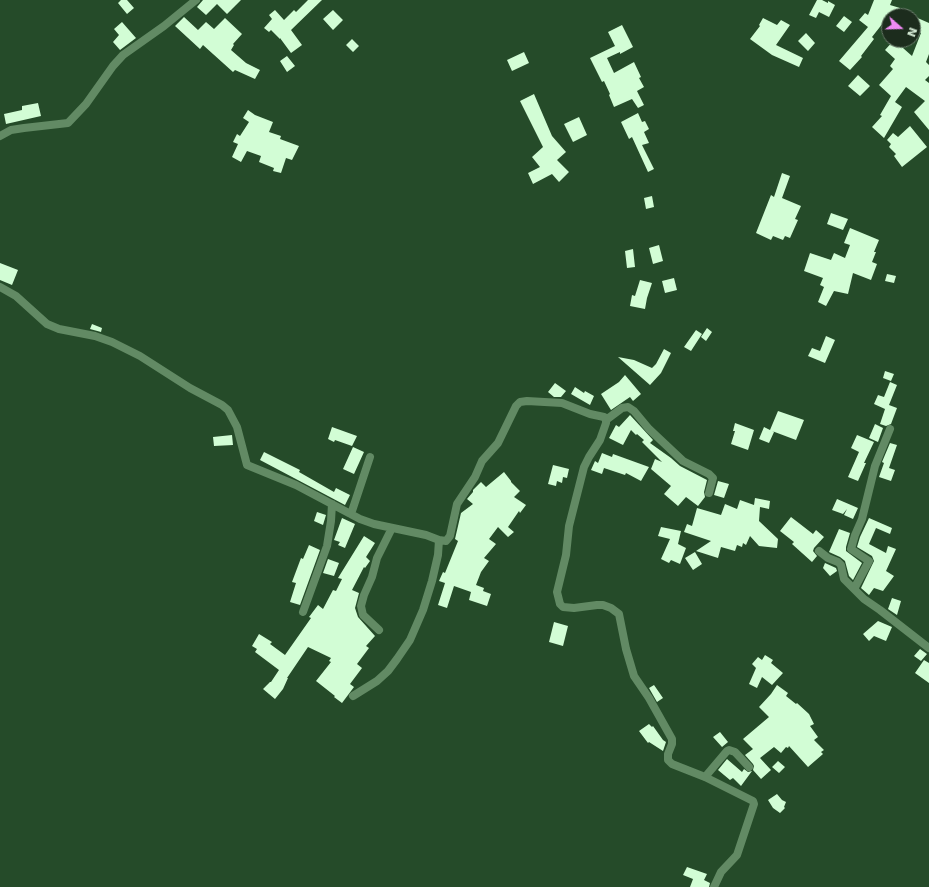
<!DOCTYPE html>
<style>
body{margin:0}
#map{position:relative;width:929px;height:887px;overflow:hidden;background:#254b29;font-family:"DejaVu Sans",sans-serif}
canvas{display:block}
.north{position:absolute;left:881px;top:8px;width:40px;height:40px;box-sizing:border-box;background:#1c2c1d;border:1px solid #677968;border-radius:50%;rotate:110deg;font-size:11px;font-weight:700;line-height:16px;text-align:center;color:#d7edd8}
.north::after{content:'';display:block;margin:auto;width:14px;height:18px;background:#f18af4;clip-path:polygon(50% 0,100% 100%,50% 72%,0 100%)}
</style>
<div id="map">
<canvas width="929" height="887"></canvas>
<div class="north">N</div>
</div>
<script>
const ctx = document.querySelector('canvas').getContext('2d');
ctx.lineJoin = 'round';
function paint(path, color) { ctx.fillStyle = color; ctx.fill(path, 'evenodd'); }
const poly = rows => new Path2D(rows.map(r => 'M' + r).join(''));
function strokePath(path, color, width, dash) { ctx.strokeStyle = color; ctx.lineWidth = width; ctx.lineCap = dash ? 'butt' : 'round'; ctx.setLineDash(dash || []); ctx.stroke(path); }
paint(poly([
 [121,0,127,0,134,8,127,14,118,3],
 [203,0,241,0,227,14,217,4,206,15,197,7],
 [308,0,322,0,291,30,302,45,291,53,280,38,280,39,271,30,269,32,264,28,272,19,269,15,275,10,284,20,294,10,296,12],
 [817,0,822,0,828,3,828,1,835,5,829,17,819,12,816,18,809,15],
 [874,0,892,0,890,5,900,8,899,11,911,16,889,16,889,21,885,19,883,23,872,37,874,39,861,56,862,57,850,70,839,61,868,27,859,20,865,13,868,15],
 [333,10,343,20,333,30,323,19],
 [844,16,852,22,844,32,836,26],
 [913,16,929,23,929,54,926,62,929,65,929,76,925,80,929,83,929,130,914,112,925,101,906,87,895,102,902,107,884,138,872,127,882,116,880,115,891,96,879,85,893,69,890,66,895,59,885,50,894,40,912,56,921,33,913,30],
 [184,17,198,30,206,22,214,29,225,18,242,34,233,44,234,45,231,50,246,63,260,70,255,79,235,70,233,72,203,45,200,49,175,26],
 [763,18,777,25,781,20,790,25,776,45,803,58,799,67,772,55,750,39,760,26,759,25],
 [122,22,136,38,120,50,113,42,119,35,114,29],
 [622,25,633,47,620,54,620,52,607,58,614,73,634,62,641,77,639,78,644,87,637,91,644,105,638,108,632,99,614,107,609,95,610,94,604,81,602,82,590,58,615,46,608,32],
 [806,33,815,43,808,51,798,41],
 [352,39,359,46,353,52,346,45],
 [524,52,529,63,512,71,507,60],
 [287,56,295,66,287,72,280,61],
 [858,75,870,86,860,96,848,86],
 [534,94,552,136,566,152,557,160,569,172,559,182,552,174,533,184,528,173,540,167,532,157,543,147,520,101],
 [38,103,41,116,6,124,4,114,22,110,22,106],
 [248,110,255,115,273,122,269,132,281,136,280,139,299,146,292,160,286,158,281,173,273,171,274,168,259,162,261,156,247,151,241,162,232,157,238,144,233,142,237,134,240,136,249,122,243,118],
 [638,113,642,122,645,121,649,129,644,132,649,143,642,145,654,169,648,172,632,137,629,139,621,122],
 [579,117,587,135,573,142,564,124],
 [910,126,927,147,902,167,894,156,896,154,889,147,891,144,887,140,893,133,898,137],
 [782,173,790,176,782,198,801,206,795,219,798,220,790,238,785,236,783,240,773,236,771,240,756,233,771,195,774,197],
 [652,196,654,207,646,209,644,198],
 [831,213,848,219,843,230,827,224],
 [850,228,879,240,874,252,876,252,872,262,877,264,871,280,853,273,848,294,834,291,826,306,818,302,824,287,820,285,823,278,804,271,810,253,831,260,834,253,845,258,850,245,844,243],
 [659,245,663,261,653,264,649,248],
 [633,249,635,267,627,268,625,251],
 [0,263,18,270,12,285,0,280],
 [887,274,896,276,894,283,885,281],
 [674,278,677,290,665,293,662,281],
 [640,280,652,283,647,298,645,309,630,306,632,295,635,296],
 [92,324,102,328,101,332,90,329],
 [707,328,712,332,706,341,701,337],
 [696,330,702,334,691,351,684,347],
 [826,336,835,340,825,363,808,356,812,348,820,351],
 [664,349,671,353,661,373,650,385,618,357,634,360,652,368,656,364],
 [885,371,894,374,891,381,883,378],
 [625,375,641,394,633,401,630,397,611,410,601,394,619,382],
 [890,382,897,385,889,405,897,408,891,424,886,426,880,424,885,409,874,404,878,395,884,397],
 [555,383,566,391,561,397,554,397,548,392],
 [575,387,584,393,585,391,594,396,590,405,571,394],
 [778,411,804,420,796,440,772,431,774,432,769,443,759,439,764,427,770,430],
 [630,415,653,440,650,443,671,458,680,466,707,480,704,492,705,497,698,506,686,497,678,506,664,494,671,486,651,469,655,459,662,462,642,442,644,440,637,434,636,435,631,430,623,445,609,438,616,425,619,427],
 [735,423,754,430,748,450,731,444,735,431,733,431],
 [875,424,883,428,878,442,869,438],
 [332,427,357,436,352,446,335,440,334,442,328,439],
 [232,435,233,445,214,446,213,437],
 [857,435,874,442,864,463,866,463,858,481,848,477,859,452,851,448],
 [890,443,897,445,889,468,895,470,891,481,879,477,884,463,882,462],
 [353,447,364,452,354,474,343,469],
 [264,452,300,470,299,472,334,492,336,488,350,495,345,505,260,460],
 [602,453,612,457,613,454,649,467,641,481,626,473,625,475,604,468,602,474,591,470,595,461,598,463],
 [553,465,569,469,567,478,563,477,562,483,557,481,556,486,548,484],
 [504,472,511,481,511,482,520,491,514,497,526,505,520,513,519,511,508,527,514,532,508,537,498,527,489,539,496,544,484,558,489,561,481,572,476,585,484,588,483,591,491,594,487,606,469,600,471,592,454,586,447,608,438,605,445,583,439,581,443,572,445,573,458,541,455,539,461,513,473,504,467,499,473,492,473,490,481,482,486,487],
 [718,481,729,484,724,498,714,495],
 [755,498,770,501,769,509,760,507,759,521,778,539,777,548,759,546,750,536,746,545,743,543,742,547,737,545,735,551,721,547,718,558,696,551,711,541,684,532,687,524,692,526,697,508,721,515,725,504,737,509,740,500,754,505],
 [837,499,858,508,853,519,844,515,847,509,843,514,832,510],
 [317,512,326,515,323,525,314,521],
 [791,517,813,534,816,530,824,537,814,548,813,551,817,556,812,562,792,544,794,542,780,531],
 [342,518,355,524,345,548,338,545,340,542,334,540],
 [869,518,892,528,890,534,876,528,869,544,886,553,888,546,896,549,886,571,894,576,883,591,874,588,869,595,861,588,874,561,872,556,857,547,860,537],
 [661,527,681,531,678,544,686,548,680,564,671,560,669,563,661,559,670,539,658,536],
 [839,529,850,533,846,547,846,551,862,563,853,580,849,576,845,561,840,557,829,552],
 [364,536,375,543,366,557,370,561,365,568,364,567,352,590,359,593,355,608,358,617,375,636,366,646,369,648,357,664,362,668,350,684,354,687,342,703,334,697,335,696,316,681,331,662,329,661,331,658,308,647,287,678,288,678,283,689,275,699,263,689,270,682,271,682,279,670,255,652,257,649,252,646,259,634,272,642,270,644,285,655,311,618,309,617,318,605,323,609,333,590,336,591,342,579,338,578],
 [309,545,320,550,300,605,290,602,296,583,292,582,301,558,303,559],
 [695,552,702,564,693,570,685,558],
 [328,559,339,563,334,576,323,573],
 [825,563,836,568,837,571,830,576,823,568],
 [892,598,901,601,897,615,888,609],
 [878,621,892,627,886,641,874,636,869,641,863,634],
 [554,622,568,626,563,646,549,642],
 [920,649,927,654,921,661,914,656],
 [765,655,773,660,771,663,783,673,772,685,762,677,757,688,749,684,756,668,752,664,758,657,762,660],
 [924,660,929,663,929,683,915,673],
 [654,685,663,698,657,702,649,688],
 [777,685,788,693,786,696,796,704,797,703,809,714,814,724,810,726,818,737,814,740,824,750,821,752,823,754,808,767,789,746,788,748,786,747,781,753,774,747,760,758,771,770,761,779,753,770,754,766,753,764,745,755,753,749,743,739,769,717,759,707,771,694],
 [649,724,652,727,653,726,663,740,666,742,663,751,649,742,648,743,639,731],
 [720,732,728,742,722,747,713,737],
 [727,759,742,772,744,769,748,772,752,771,741,786,733,778,730,780,718,770],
 [778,761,785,767,779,773,772,767],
 [777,794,782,800,786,802,784,807,785,808,780,813,773,808,768,800],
 [687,867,707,874,704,880,710,883,709,887,690,887,693,879,683,875]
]), '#d2fdd5');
strokePath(poly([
 [0,136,11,130,24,128,68,123,86,104,113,66,123,55,164,26,196,0],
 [0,287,16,296,47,324,59,329,95,336,112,342,140,356,190,388,222,405,228,410,237,427,247,465,296,485,360,519,374,524,426,535,439,540,446,541,450,536,457,504,475,477,482,461,498,443,516,406,520,402,527,401,562,403,590,414,604,417,606,420,606,423,600,440,589,457,584,467,569,526,566,555,557,592,560,604,563,607,574,608,597,605,603,605,611,608,619,614,626,649,634,676,649,698,672,739,672,744,668,754,668,760,672,764,705,777,753,801,754,804,737,855,721,872,714,887],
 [606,420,622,408,628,407,634,411,649,429,683,461,709,474,713,478,709,493],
 [351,514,370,457],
 [819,551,828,558,838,562,841,565,844,579,864,599,880,610,929,648],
 [854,589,869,561,851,549,855,535,862,519,875,466,890,429],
 [303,612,327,546,331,521,332,504],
 [379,630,363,615,361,606,364,595,372,577,377,558,392,528],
 [353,696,377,681,388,671,397,659,410,640,423,610,432,581,438,555,439,540],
 [705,777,727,751,729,750,735,752,749,767]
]), '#628a64', 8);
</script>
